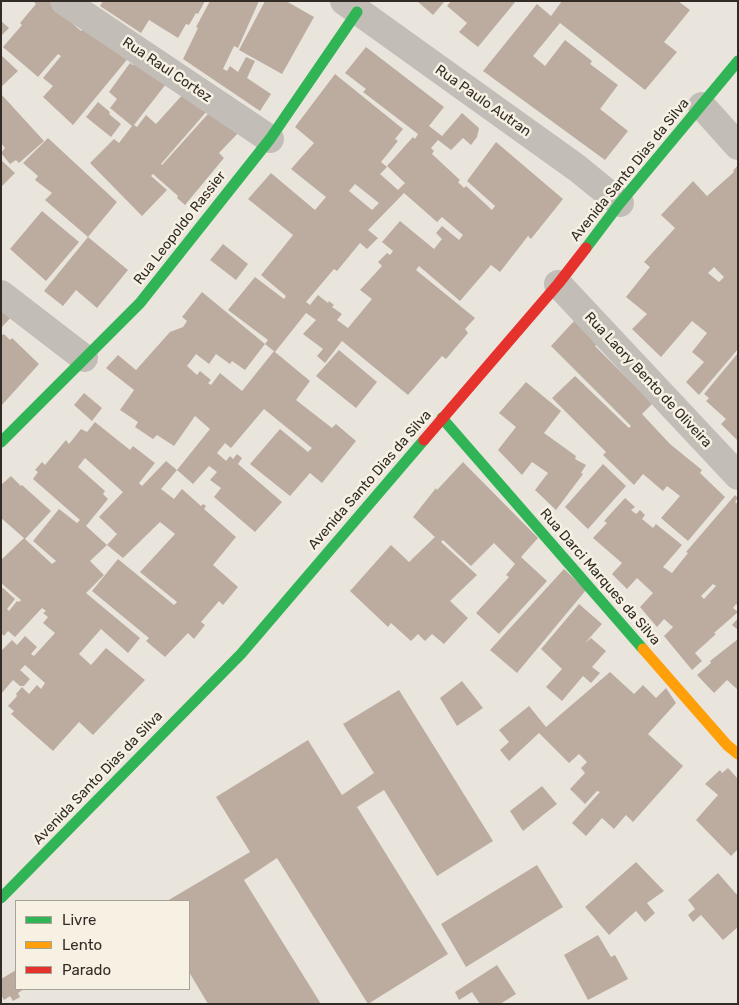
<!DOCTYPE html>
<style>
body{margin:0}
#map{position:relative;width:739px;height:1005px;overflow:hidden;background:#e9e5dd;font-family:Rubik,sans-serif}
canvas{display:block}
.frame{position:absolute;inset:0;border:2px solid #322b26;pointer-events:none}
.legend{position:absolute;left:15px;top:900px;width:175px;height:90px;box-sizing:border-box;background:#f7f1e4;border:1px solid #a8a298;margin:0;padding:6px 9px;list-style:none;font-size:15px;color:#322b26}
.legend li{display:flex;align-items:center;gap:10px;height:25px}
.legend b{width:25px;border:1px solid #a8a298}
</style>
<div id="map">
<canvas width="739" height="1005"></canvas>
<div class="frame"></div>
<ul class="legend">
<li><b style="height:6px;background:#30b455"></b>Livre</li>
<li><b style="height:6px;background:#ff9f0a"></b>Lento</li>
<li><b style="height:6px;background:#e5322d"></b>Parado</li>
</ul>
</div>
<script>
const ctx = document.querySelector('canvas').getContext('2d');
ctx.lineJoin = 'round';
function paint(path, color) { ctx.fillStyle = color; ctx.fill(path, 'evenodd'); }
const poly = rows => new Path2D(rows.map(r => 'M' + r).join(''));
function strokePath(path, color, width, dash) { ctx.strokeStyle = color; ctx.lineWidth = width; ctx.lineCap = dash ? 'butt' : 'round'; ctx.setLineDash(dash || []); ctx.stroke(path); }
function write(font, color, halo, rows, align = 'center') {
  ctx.font = font + ' Rubik,sans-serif'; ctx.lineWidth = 5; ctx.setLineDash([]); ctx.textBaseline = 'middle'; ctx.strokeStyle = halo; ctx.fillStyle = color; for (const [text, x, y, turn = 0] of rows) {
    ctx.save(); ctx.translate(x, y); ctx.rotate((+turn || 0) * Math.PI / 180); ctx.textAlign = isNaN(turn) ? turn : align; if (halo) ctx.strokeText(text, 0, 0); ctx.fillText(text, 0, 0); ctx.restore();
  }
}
paint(poly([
 [33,1,55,1,58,11,81,31,87,24,130,56,73,125,43,97,53,86,43,78,61,56,58,54,38,77,3,47,22,25,20,23,36,4],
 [103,1,205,1,198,14,196,13,189,25,186,24,178,38,149,20,141,33,100,6],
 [210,1,259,1,238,48,234,46,223,69,227,71,230,66,238,72,246,57,255,61,247,78,271,94,260,111,183,59,198,28,196,27],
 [265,1,286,1,314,17,282,74,239,50],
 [417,1,445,1,433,15],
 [451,1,516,1,478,47,459,32,467,23,447,6],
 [562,1,678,1,690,10,664,42,677,52,645,90,560,23,533,56,545,66,565,40,592,61,590,64,618,85,600,109,628,131,605,160,483,71,537,4,551,16],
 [1,21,9,28,1,36],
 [366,47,444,107,429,126,442,136,462,113,479,128,477,137,471,145,463,138,451,150,438,140,431,148,434,151,432,154,460,180,458,182,464,188,466,186,492,210,495,206,467,181,496,142,563,199,531,239,528,236,500,272,491,265,460,301,419,266,416,270,475,318,465,329,468,333,446,359,442,356,408,395,342,341,325,363,317,356,323,349,303,334,316,320,306,313,275,352,310,381,296,400,332,428,336,424,356,441,322,483,310,473,290,496,250,464,280,429,308,452,312,448,264,409,231,448,225,443,217,453,226,461,230,456,233,459,237,454,242,458,238,464,282,502,255,532,214,497,221,488,210,480,217,472,209,466,193,484,177,470,210,429,195,416,174,446,157,435,153,439,135,427,138,422,120,410,134,390,106,368,118,355,136,370,170,332,183,327,187,321,182,317,202,292,265,344,245,370,232,361,230,364,216,354,209,364,196,354,187,366,197,375,200,371,211,380,208,383,211,385,220,373,242,391,274,351,275,352,265,344,268,340,228,310,255,277,284,299,286,296,261,275,293,235,248,199,271,173,315,210,326,197,291,169,314,143,295,127,335,74,403,129,395,139,398,141,381,162,387,167,380,174,398,190,405,183,387,166,413,137,415,139,418,134,363,92,366,89,345,73],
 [355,184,379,203,372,210,349,191],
 [404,193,437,222,442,217,463,235,459,240,442,226,436,233,442,239,434,249,400,221,382,242,393,251,390,255,387,253,378,262,382,266,360,290,372,299,348,328,337,320,342,314,332,307,334,305,329,301,328,303,318,295,310,305,306,302,334,269,337,271,360,243,367,249,378,238,368,230],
 [1,55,18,71,1,87],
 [136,62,166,84,134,125,137,127,146,115,156,124,185,92,207,111,161,164,162,165,216,105,241,130,219,153,224,158,185,205,177,198,178,196,153,174,151,176,167,190,142,216,90,163,114,139,119,143,132,126,110,108,117,99,109,92,130,63,133,65],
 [1,94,44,141,19,163,16,160,10,164,1,153,5,148,1,143],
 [98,102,110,112,109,114,121,124,111,137,86,117],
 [48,138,117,202,88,237,128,270,97,308,76,290,63,306,44,291,88,237,45,200,52,193,35,180,38,176,23,163],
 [1,160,15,173,1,187],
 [738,165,738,349,699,395,686,382,704,362,692,352,707,333,692,321,661,357,632,329,647,314,626,297,650,267,644,262,675,228,661,215,693,181,707,196,734,172,733,171],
 [714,267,724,277,719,282,708,273],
 [42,211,79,242,46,281,10,249],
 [223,244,248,264,236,280,210,260],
 [1,302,15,313,1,328],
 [574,321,598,343,595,346,639,390,656,400,642,414,670,444,702,470,700,473,725,497,688,541,661,518,680,496,667,486,663,491,643,474,634,485,603,455,606,452,552,398,575,376,629,428,631,426,551,346],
 [4,334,10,340,12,338,39,364,1,406,1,336],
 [339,350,377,382,356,408,316,376],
 [738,353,738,441,721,424,726,419,706,401,709,398,704,394],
 [526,382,561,411,544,433,576,456,575,459,586,465,581,473,583,474,556,510,535,490,548,473,532,462,522,475,498,450,516,427,499,413],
 [84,393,102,408,92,421,74,405],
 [95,422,130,450,133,446,155,463,139,483,142,486,166,461,177,470,161,489,174,499,182,489,201,506,203,504,206,506,204,509,236,537,213,565,238,587,223,605,219,601,201,622,205,625,194,639,188,633,165,657,146,641,149,638,92,591,118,559,174,605,177,602,140,572,175,534,160,522,123,558,107,545,90,561,104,575,86,593,140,638,128,653,101,629,79,654,91,665,106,648,145,680,93,735,79,722,53,751,11,714,14,711,8,706,17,696,16,694,22,687,29,694,37,685,41,689,45,683,25,665,20,670,30,679,24,686,20,686,13,680,1,694,1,651,12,640,17,645,25,636,37,647,31,654,34,656,55,633,43,623,48,617,43,613,46,611,42,608,15,637,8,631,4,636,1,633,1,589,3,588,15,599,7,609,9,611,17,601,19,602,21,600,1,583,1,560,24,538,1,518,1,485,11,476,21,486,22,485,51,511,25,539,52,564,56,561,33,541,59,509,77,523,80,520,33,479,38,472,35,470,42,462,45,465,66,440,69,444,81,429,87,432],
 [85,458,123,492,99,517,117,534,107,545,86,526,108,499,103,494,105,491,78,467],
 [463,462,538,538,521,557,547,581,499,634,476,613,509,577,506,575,515,564,494,543,471,566,443,540,441,542,477,575,450,601,468,618,444,644,432,634,425,641,418,634,411,641,391,623,388,627,350,591,391,545,409,562,435,537,413,517,436,488,437,490],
 [603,464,626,486,588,529,565,507],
 [735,495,738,498,735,502,738,504,738,606,736,604,733,608,738,612,714,633,716,634,695,653,702,661,692,670,664,636,673,627,664,619,657,627,640,607,653,593,637,578,627,589,612,574,622,563,593,538,607,523,604,521,625,498,635,507,631,510,636,514,640,510,645,515,642,519,653,528,656,524,682,545,663,567,672,573,688,553,686,552],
 [713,584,716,586,704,599,701,596],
 [564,569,586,590,517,673,490,650],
 [579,604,602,624,585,643,591,638,606,651,592,667,600,673,591,683,583,676,562,701,546,687,562,669,541,649],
 [738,618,738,630,732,625],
 [738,639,738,690,727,680,714,693,697,675,711,663,710,661],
 [610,672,634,694,643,685,656,698,666,688,676,703,648,734,683,766,633,822,626,815,614,829,602,818,586,836,572,823,600,792,597,791,585,804,570,789,585,773,581,768,587,762,579,754,569,763,539,733,509,761,500,750,509,742,499,730,529,706,546,727],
 [462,681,483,708,457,726,440,698],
 [399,690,493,841,437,876,384,790,357,807,448,954,368,1004,277,858,244,880,321,1004,208,1004,189,972,189,901,167,901,250,852,216,797,308,740,342,795,374,773,343,724],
 [728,768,738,779,738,849,731,856,696,820,718,795,705,784,720,770,722,773],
 [542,786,557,804,523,831,510,811],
 [636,862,664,891,647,903,655,913,645,922,636,911,609,935,585,907],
 [537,865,563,907,466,967,441,924],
 [718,873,738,896,738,927,723,940,701,915,693,922,688,915,695,909,688,900],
 [598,935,611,957,615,955,628,979,588,1000,564,955],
 [497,965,516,994,500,1004,480,1004,472,992,459,1000,455,992],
 [16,970,16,989,24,989,18,993,20,997,13,1001,10,996,4,1000,1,995,1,979]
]), '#bcaca0');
strokePath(poly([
 [64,1,270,139],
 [344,1,577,168,620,203],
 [702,106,738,146],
 [558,284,738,476],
 [1,294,84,358]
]), '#c2bdb7', 28);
strokePath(poly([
 [586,248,620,203,738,61],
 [442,418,643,649],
 [1,442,140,303,270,139,357,12],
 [1,898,241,654,424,440]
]), '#30b455', 11);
strokePath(poly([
 [643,649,727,745,738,754]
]), '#ff9f0a', 11);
strokePath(poly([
 [424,440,558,284,586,248]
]), '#e5322d', 11);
write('14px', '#322b26', '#f7f1e4', [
 ["Rua Raul Cortez",167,70,34],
 ["Rua Paulo Autran",483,101,35],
 ["Avenida Santo Dias da Silva",630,170,-51],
 ["Rua Leopoldo Rassier",180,228,-52],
 ["Rua Laory Bento de Oliveira",648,380,47],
 ["Avenida Santo Dias da Silva",370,480,-49],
 ["Rua Darci Marques da Silva",600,577,49],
 ["Avenida Santo Dias da Silva",98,778,-46]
]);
</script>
